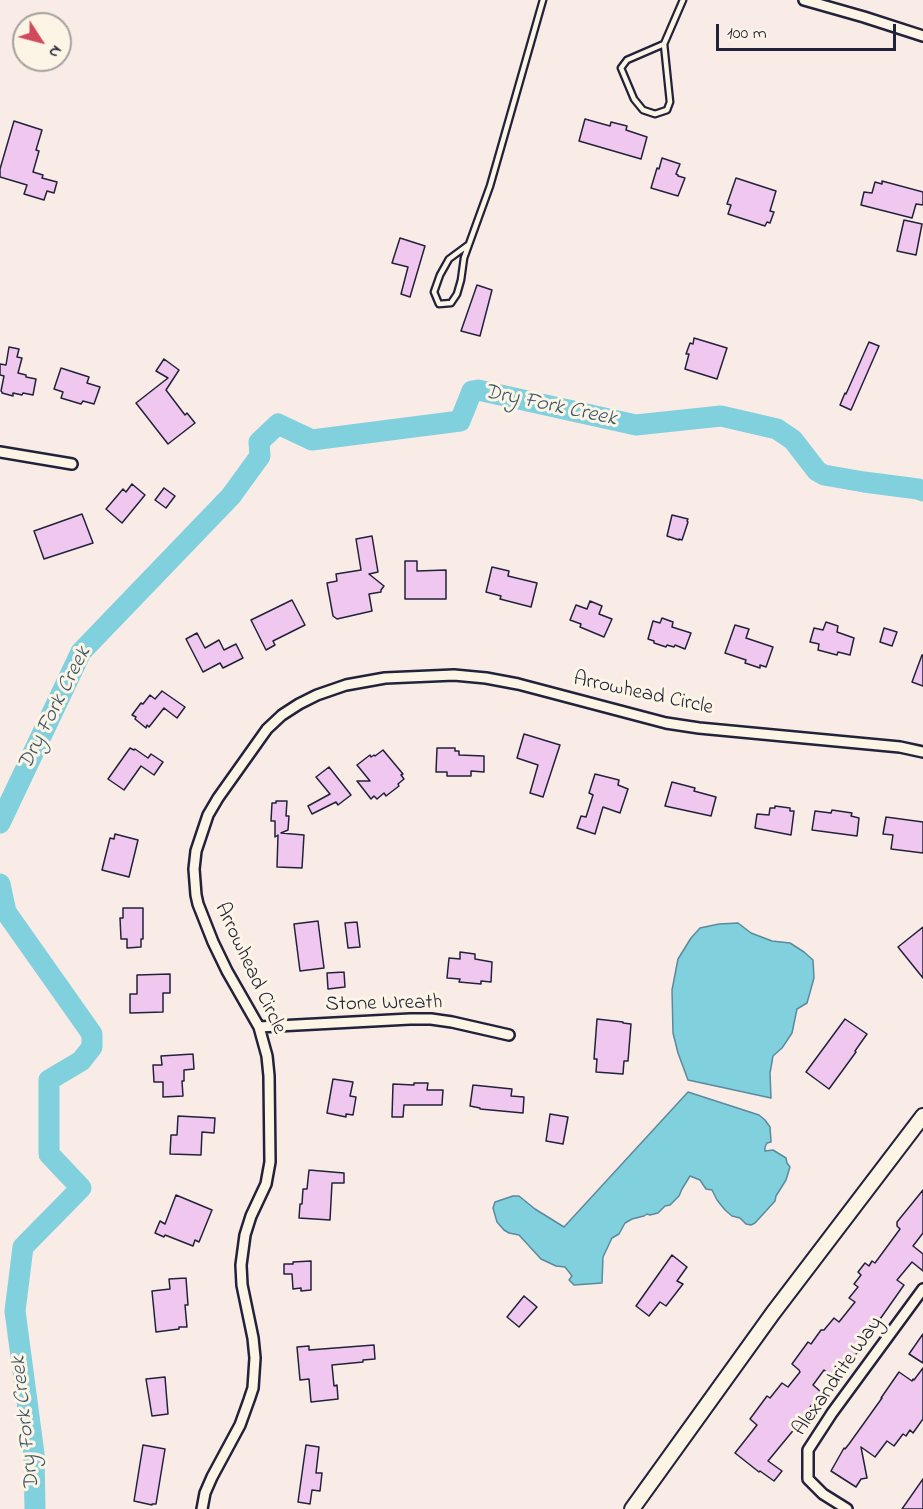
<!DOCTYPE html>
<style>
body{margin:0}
#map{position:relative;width:923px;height:1509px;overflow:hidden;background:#f9ece7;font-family:"Indie Flower",sans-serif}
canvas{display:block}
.north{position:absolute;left:12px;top:12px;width:60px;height:60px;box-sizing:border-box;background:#fcf5e5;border:2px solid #a5a1a1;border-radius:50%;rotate:126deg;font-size:16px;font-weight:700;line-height:24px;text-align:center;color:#22223b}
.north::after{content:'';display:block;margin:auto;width:21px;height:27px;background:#d1495b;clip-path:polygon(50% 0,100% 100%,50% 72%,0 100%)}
.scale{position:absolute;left:716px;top:24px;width:180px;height:27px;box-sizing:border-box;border:3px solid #22223b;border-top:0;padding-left:8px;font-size:18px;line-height:21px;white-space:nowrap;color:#22223b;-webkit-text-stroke:4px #fcf5e5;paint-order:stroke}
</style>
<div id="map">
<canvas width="923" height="1509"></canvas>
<div class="north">N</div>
<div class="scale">100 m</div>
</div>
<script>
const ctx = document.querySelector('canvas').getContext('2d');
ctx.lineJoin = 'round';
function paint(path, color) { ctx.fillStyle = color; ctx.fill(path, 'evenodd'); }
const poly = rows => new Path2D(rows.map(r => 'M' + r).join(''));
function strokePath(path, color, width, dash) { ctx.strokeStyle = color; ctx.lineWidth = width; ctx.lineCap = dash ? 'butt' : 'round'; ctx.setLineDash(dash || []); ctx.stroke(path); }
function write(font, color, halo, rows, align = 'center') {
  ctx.font = font + ' "Indie Flower",sans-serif'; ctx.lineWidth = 6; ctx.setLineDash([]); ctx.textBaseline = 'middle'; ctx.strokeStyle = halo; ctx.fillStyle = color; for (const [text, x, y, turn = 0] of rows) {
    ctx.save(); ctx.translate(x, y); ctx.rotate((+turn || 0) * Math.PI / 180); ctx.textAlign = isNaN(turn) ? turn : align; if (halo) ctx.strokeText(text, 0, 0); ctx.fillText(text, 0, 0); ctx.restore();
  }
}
const water = poly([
 [738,923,751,933,772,941,790,943,804,952,813,960,814,978,807,1003,797,1009,792,1033,782,1048,773,1056,770,1073,771,1098,688,1080,678,1053,673,1033,672,990,678,959,691,938,700,928,719,924,738,923],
 [688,1092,759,1115,765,1120,770,1127,771,1142,767,1143,765,1147,765,1151,773,1150,786,1158,787,1163,790,1167,786,1180,776,1196,775,1201,755,1223,751,1225,746,1224,740,1218,732,1216,725,1210,717,1200,712,1190,706,1189,700,1180,690,1176,682,1189,679,1196,670,1205,665,1206,658,1213,650,1215,647,1214,644,1216,632,1219,625,1223,619,1234,612,1238,603,1257,602,1283,574,1285,569,1280,572,1276,569,1272,565,1267,556,1266,541,1259,519,1235,509,1233,504,1230,497,1222,493,1208,495,1202,513,1196,519,1196,535,1209,564,1227,688,1092]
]);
paint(water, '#81d0de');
strokePath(water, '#5b8a9d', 1.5);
strokePath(poly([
 [0,823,81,652,231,496,260,456,259,442,278,424,312,440,460,421,472,391,478,390,636,425,721,416,777,429,793,440,817,471,824,475,864,482,918,489,923,491],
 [0,884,6,912,92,1034,92,1047,81,1061,49,1080,49,1154,81,1188,23,1247,15,1311,34,1454,35,1509]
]), '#81d0de', 21);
const building = poly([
 [585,119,610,126,611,122,627,126,626,130,647,137,641,159,579,141,585,119],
 [14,121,42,130,36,150,39,151,33,172,43,175,42,178,57,182,54,193,47,191,44,200,24,194,27,185,0,177,0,169,14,121],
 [662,158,680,164,676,174,678,175,678,176,685,178,678,196,651,188,657,168,659,169,662,158],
 [736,178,776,191,770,211,774,212,770,223,767,222,765,226,728,214,731,205,727,204,736,178],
 [882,181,923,192,923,205,916,204,912,218,861,205,864,192,872,193,875,182,882,184,882,181],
 [904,220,922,224,916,255,897,251,904,220],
 [400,238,425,246,410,297,401,294,408,267,392,263,400,238],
 [477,285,492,290,480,336,461,331,477,285],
 [694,338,727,348,717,379,685,369,689,354,686,354,690,343,693,344,694,338],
 [869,342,879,346,851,410,840,405,845,393,846,394,869,342],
 [9,347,19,349,17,357,22,358,18,373,26,375,26,377,36,379,33,395,23,393,22,395,13,393,13,396,2,393,2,392,1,391,4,376,0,375,0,364,6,365,9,347],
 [164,359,179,370,166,390,185,415,187,413,195,423,168,444,136,403,168,378,156,371,164,359],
 [61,368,89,377,87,383,100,387,94,404,83,401,81,404,61,398,63,392,54,389,61,368],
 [132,484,145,495,122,523,106,509,123,489,126,492,132,484],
 [164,488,175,496,166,508,155,500,164,488],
 [82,514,93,543,44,559,34,531,82,514],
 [672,515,688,519,687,521,688,522,682,540,679,539,679,540,667,536,672,515],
 [372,536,378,572,369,574,384,586,381,590,381,592,369,594,372,611,337,619,333,616,327,583,337,581,336,574,361,570,356,539,372,536],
 [405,561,417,561,417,571,446,570,446,599,405,599,405,561],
 [492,567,509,571,508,576,537,583,531,607,500,599,501,596,486,592,492,567],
 [292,600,305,625,273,641,275,645,266,650,251,620,292,600],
 [590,601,602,606,599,614,612,619,604,637,580,627,581,624,570,620,576,605,587,609,590,601],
 [662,618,673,622,672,627,691,633,685,649,675,645,674,647,667,645,666,647,654,643,654,641,648,639,653,621,660,623,662,618],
 [826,622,838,626,837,632,854,638,850,655,838,652,837,655,818,650,819,644,810,642,814,628,823,630,826,622],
 [735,625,749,629,746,638,773,647,766,667,760,665,760,668,745,663,746,660,725,653,735,625],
 [884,628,897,632,892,646,880,642,884,628],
 [197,633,205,648,219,640,224,650,236,644,243,658,223,668,220,663,203,672,186,639,197,633],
 [922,655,923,655,923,686,912,682,922,655],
 [162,691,185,707,177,718,164,708,149,727,147,725,146,728,135,719,136,717,132,715,141,703,143,704,150,695,155,699,162,691],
 [524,734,560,745,543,797,530,793,538,765,517,758,524,734],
 [130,748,134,750,135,749,148,758,151,754,163,762,154,775,141,766,124,790,108,779,130,748],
 [437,748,455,748,455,751,459,751,459,755,484,756,484,772,471,771,471,776,447,776,447,772,436,772,437,748],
 [383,750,403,774,401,775,404,779,398,784,399,786,386,796,384,793,377,799,374,796,371,799,357,781,370,781,357,765,370,755,371,757,374,755,375,756,383,750],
 [329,767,351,795,338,805,336,802,312,814,308,806,330,794,316,777,329,767],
 [595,774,619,780,618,785,628,789,620,813,603,807,595,834,577,828,581,816,586,817,593,795,589,793,595,774],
 [672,782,695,788,694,791,716,797,711,816,665,806,672,782],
 [276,801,287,801,286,816,289,816,288,830,281,833,304,835,302,868,277,867,278,835,275,837,275,821,271,821,272,803,276,803,276,801],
 [775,806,790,808,790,811,794,811,791,835,755,828,757,814,769,815,770,808,775,808,775,806],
 [832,810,852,813,851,816,859,818,857,836,812,830,815,811,831,813,832,810],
 [886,817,923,822,923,853,891,849,893,835,883,834,886,817],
 [115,834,138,840,129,877,102,870,110,838,114,839,115,834],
 [123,908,143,908,143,939,141,939,141,947,127,948,127,939,121,939,120,918,123,918,123,908],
 [318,921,324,968,300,971,294,924,318,921],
 [357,922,360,947,348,948,345,923,357,922],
 [923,927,923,978,898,947,923,927],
 [460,952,475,954,475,959,492,962,491,982,481,981,481,984,459,982,460,979,447,978,449,958,460,959,460,952],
 [344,972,345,987,328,989,327,973,344,972],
 [170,974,170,993,163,993,163,1012,130,1013,130,994,137,994,137,975,170,974],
 [597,1019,623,1022,623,1023,631,1024,628,1061,624,1061,623,1074,596,1072,597,1059,594,1059,597,1019],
 [845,1019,867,1034,855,1051,856,1052,829,1089,806,1072,845,1019],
 [193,1054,194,1069,184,1070,184,1081,182,1081,183,1096,163,1097,163,1082,154,1082,153,1065,162,1065,161,1056,193,1054],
 [333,1079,353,1082,350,1096,356,1097,353,1115,346,1114,346,1117,327,1113,333,1079],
 [414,1083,428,1083,427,1090,443,1090,442,1105,404,1105,403,1117,392,1117,393,1084,414,1085,414,1083],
 [473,1085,512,1089,511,1096,524,1097,523,1113,480,1109,480,1108,470,1106,473,1085],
 [550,1114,568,1117,563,1144,546,1141,550,1114],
 [178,1116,215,1118,214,1133,202,1132,201,1155,170,1154,171,1135,177,1135,178,1116],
 [309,1170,344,1173,344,1183,332,1183,330,1220,299,1218,300,1204,302,1204,303,1189,307,1189,309,1170],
 [923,1190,923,1233,913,1246,923,1254,923,1271,912,1262,897,1280,904,1285,878,1322,876,1320,862,1339,865,1342,848,1365,845,1362,834,1378,824,1370,813,1385,821,1392,800,1421,801,1421,768,1461,782,1471,774,1481,760,1471,759,1472,735,1453,757,1425,750,1419,767,1396,770,1398,782,1383,788,1387,800,1372,799,1370,792,1364,808,1342,811,1344,821,1330,824,1330,834,1318,839,1322,855,1302,849,1298,858,1287,854,1284,861,1275,858,1272,865,1263,869,1266,872,1261,875,1263,900,1229,897,1226,897,1222,923,1190],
 [176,1195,212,1210,199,1242,195,1240,193,1246,165,1235,164,1237,155,1233,160,1221,165,1224,176,1195],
 [672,1255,687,1267,677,1281,683,1284,666,1306,660,1302,649,1316,636,1306,672,1255],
 [311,1261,311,1290,301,1291,301,1288,293,1289,292,1274,284,1274,284,1264,293,1264,293,1262,311,1261],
 [186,1278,188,1305,185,1305,187,1327,179,1327,179,1329,156,1332,152,1291,170,1289,169,1279,186,1278],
 [524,1296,537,1307,519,1327,507,1317,524,1296],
 [923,1334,923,1363,909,1354,923,1334],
 [374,1345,375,1359,363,1360,363,1362,332,1365,334,1386,337,1385,338,1399,311,1402,309,1379,300,1380,297,1347,309,1346,309,1350,374,1345],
 [923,1368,923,1419,913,1433,910,1430,906,1436,903,1434,894,1446,887,1441,875,1457,861,1447,867,1478,861,1479,856,1487,831,1471,844,1448,845,1449,849,1444,882,1398,881,1398,899,1372,912,1381,913,1379,914,1380,923,1368],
 [165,1377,168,1414,152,1416,146,1379,165,1377],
 [143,1445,165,1449,156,1504,152,1504,152,1505,134,1501,143,1445],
 [306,1445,319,1447,316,1473,322,1473,320,1491,312,1490,310,1504,298,1502,306,1445],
 [923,1479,923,1509,902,1509,923,1479]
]);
paint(building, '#efc7ef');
strokePath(building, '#22223b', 1.5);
const lane = poly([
 [664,44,627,60,621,68,634,99,643,110,655,114,667,110,670,102,664,44,683,0],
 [468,245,449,259,440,275,434,292,439,304,451,303,457,294,461,280,464,258,490,186,543,0]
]);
const street = poly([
 [804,0,864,17,923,36],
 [0,452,72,464],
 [259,1027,410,1019,431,1019,452,1022,509,1035],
 [202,1509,205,1493,212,1477,240,1425,249,1400,253,1388,255,1358,253,1338,242,1285,241,1265,245,1235,251,1216,266,1184,270,1162,269,1076,267,1056,259,1027,227,971,213,942,198,904,196,895,194,869,196,851,208,815,218,798,267,729,282,715,299,704,317,695,346,685,385,678,454,675,486,678,518,684,666,723,699,728,900,747,923,752],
 [847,1509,823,1494,808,1479,808,1450,832,1413,923,1289]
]);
const secondary = poly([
 [632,1509,773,1313,923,1116]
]);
strokePath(lane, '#22223b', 9);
strokePath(street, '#22223b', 14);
strokePath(secondary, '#22223b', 18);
strokePath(lane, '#fcf5e5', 4.5);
strokePath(street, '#fcf5e5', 9);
strokePath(secondary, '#fcf5e5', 14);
write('21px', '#22223b', '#fcf5e5', [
 ["Arrowhead Circle",643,695,12],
 ["Arrowhead Circle",249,969,65],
 ["Stone Wreath",384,1005,-1],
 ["Alexandrite Way",839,1377,-55]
]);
write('italic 22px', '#3e566c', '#fcf5e5', [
 ["Dry Fork Creek",550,407,12],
 ["Dry Fork Creek",56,709,-63],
 ["Dry Fork Creek",27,1423,-96]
]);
</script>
